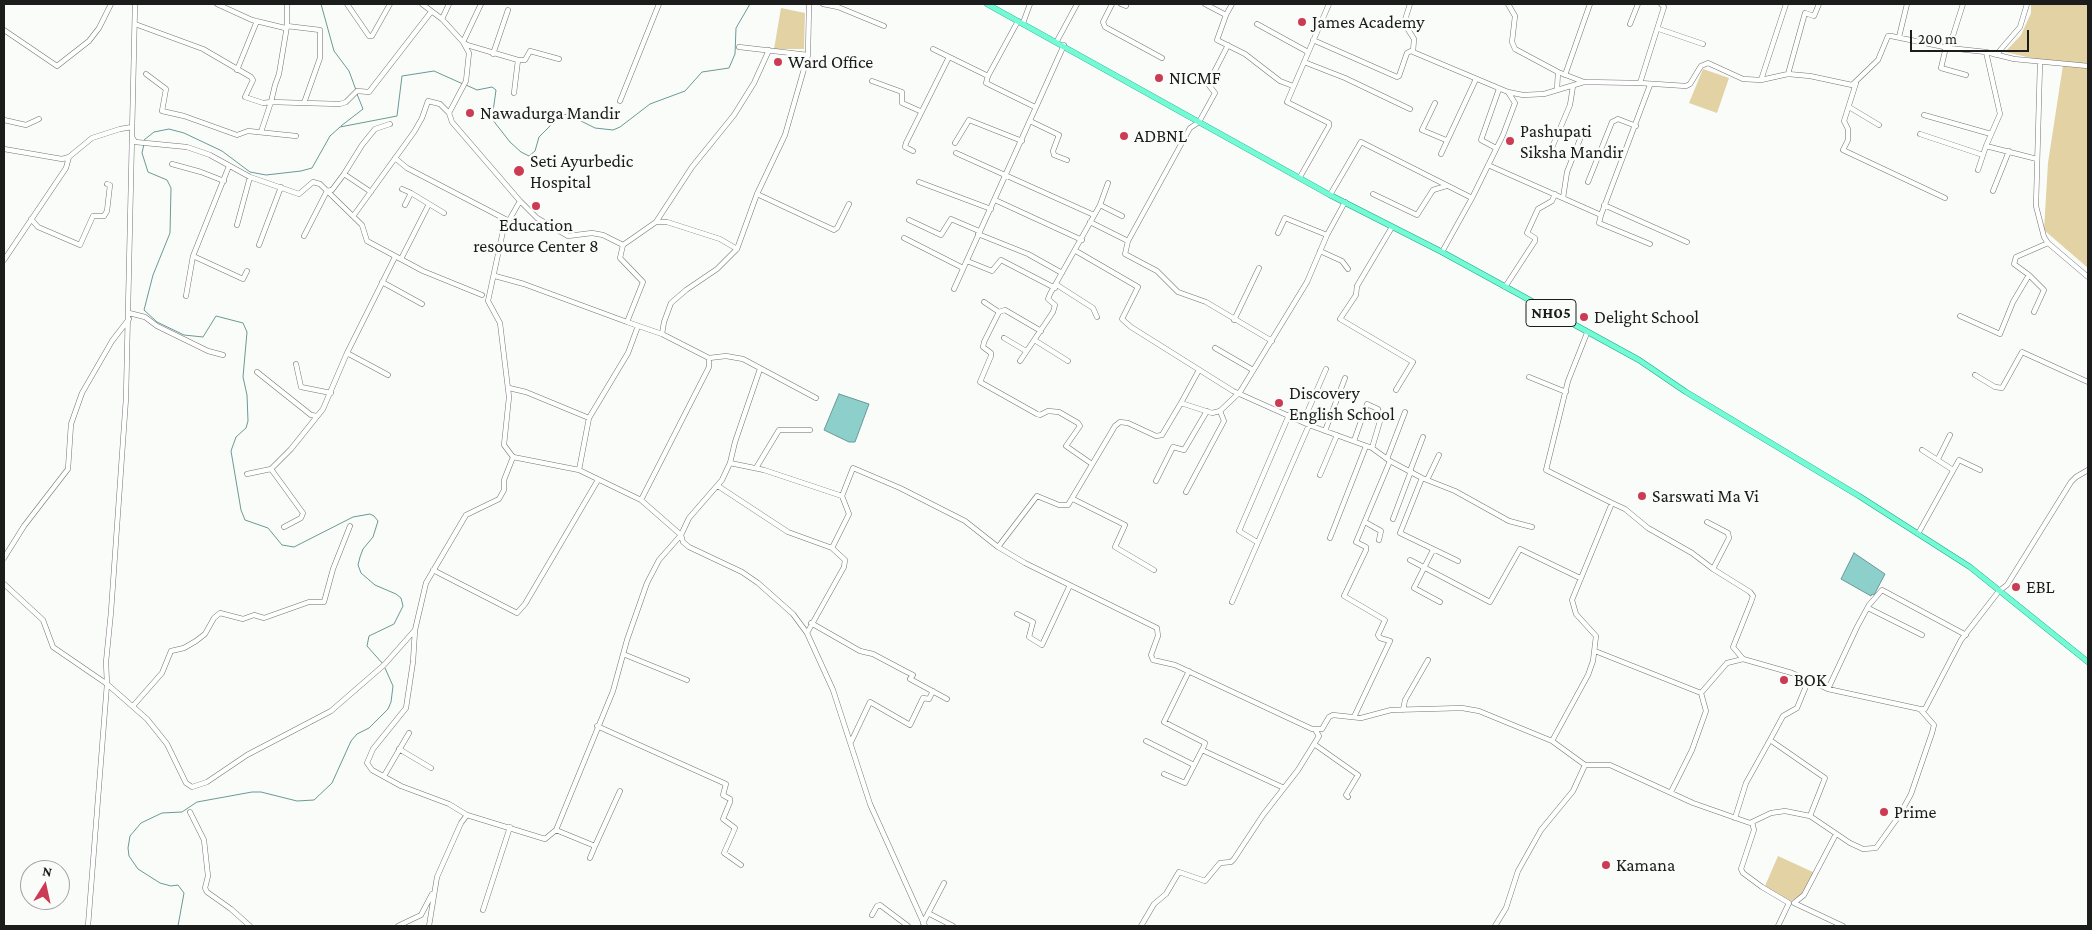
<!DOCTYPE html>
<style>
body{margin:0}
#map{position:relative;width:2092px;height:930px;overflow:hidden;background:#fafcf9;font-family:"Crimson Pro",serif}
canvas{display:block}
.frame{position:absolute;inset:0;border:5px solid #1b1c1b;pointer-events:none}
.north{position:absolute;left:20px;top:860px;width:50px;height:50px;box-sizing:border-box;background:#fafcf9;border:1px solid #a1a2a0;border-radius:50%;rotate:10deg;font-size:14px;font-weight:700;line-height:20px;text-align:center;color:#1b1c1b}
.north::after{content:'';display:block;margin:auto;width:18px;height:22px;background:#cb3b53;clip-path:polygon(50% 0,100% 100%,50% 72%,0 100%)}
.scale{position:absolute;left:1910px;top:30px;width:119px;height:22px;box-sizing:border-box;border:2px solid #1b1c1b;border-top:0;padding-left:6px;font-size:15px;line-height:18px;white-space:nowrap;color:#1b1c1b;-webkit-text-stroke:4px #fafcf9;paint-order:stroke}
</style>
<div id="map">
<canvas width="2092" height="930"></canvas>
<div class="frame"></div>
<div class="north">N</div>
<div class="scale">200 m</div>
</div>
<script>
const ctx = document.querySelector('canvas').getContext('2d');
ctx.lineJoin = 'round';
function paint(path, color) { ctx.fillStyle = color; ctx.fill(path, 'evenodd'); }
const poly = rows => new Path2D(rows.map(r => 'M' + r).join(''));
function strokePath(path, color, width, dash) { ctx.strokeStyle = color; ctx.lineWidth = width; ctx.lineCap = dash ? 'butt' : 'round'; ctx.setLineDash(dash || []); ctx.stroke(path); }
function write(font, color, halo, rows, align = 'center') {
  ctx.font = font + ' "Crimson Pro",serif'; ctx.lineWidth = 5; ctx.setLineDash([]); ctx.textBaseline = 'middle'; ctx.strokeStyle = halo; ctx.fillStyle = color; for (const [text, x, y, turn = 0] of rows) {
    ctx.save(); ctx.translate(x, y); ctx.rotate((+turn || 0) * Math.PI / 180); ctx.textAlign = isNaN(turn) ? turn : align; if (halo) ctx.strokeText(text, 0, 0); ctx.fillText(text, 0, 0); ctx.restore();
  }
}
paint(poly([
 [2031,4,2088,4,2088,268,2044,230,2048,163,2063,65,2005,52,2021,35,2031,13],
 [781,8,805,13,804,49,774,49],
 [1703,69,1729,78,1717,113,1689,103],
 [1778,856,1815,873,1801,895,1791,901,1765,886]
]), '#e2d2a4');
const water = poly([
 [839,394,869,404,855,442,849,442,824,430,839,394],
 [1854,553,1885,574,1874,595,1872,594,1871,596,1841,579,1854,553]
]);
paint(water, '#8ccfcb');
strokePath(water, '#6a9996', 1);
strokePath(poly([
 [321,4,334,51,349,71,356,90],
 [466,85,477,90,492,87,496,90,492,119,510,142,521,152,529,156,535,151,539,137,560,116,567,114,595,128,613,130,620,127,650,104,685,91,702,72,729,68,735,54,736,28,750,4],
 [341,126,363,109,357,94],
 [144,140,154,132,169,129,184,133,222,151,250,172,266,175,301,171,312,168,330,136,340,127,397,116,402,76,434,71,463,84],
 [144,144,142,153,148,172,167,180,171,188,170,233,153,275,144,310,157,322,184,335,203,337,216,316,243,323,247,332,243,377,247,395,248,421,246,428,236,437,231,451,241,510,245,520,268,528,282,545,294,547,353,517,370,514,374,516,378,521,373,537,363,549,360,557,358,565,361,573,375,585,396,594,401,598,403,606,394,624,369,636,367,646,383,664],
 [178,926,184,893,178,885,171,886,160,883,138,869,129,856,128,848,130,836,141,823,162,813,182,812,197,802,252,792,261,792,297,801,314,800,332,783,351,741,357,734,369,728,388,709,391,702,393,686,385,668]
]), '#6a9996', 1);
const minor = poly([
 [217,4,252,20,285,28,287,26,287,4],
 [347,4,369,36,372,36,390,4],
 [422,4,442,19,463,42,469,53,466,81,449,113],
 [481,4,463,42,467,45,518,60,525,60,530,51,559,59],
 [809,4,808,55,785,135,757,194,737,249,717,269,686,290,671,303,664,322,662,334,709,358,709,367,641,500,681,535,683,542,689,547,742,572,758,583,793,614,807,633,833,690,870,804,925,926],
 [823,4,838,7,884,26],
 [1112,4,1103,22,1105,27,1162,58],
 [1121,4,1126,6],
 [1205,4,1226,15,1232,4],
 [1410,4,1404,23,1414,39,1413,52,1508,92,1515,103,1503,135,1472,198,1442,252],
 [1508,4,1515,16,1512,42,1515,49,1558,72,1584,82],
 [1661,4,1664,7,1640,83,1686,86,1690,84,1701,66,1708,63,1743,79,1761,80,1788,74,1810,76,1852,85,1878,60,1888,36,1891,36,1949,48,1986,52,2014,59,2088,66],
 [1226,15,1217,40,1245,54,1280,81,1293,86],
 [442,19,449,4],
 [1023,23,1030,4],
 [135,24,203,49,251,77,253,80,245,97,263,103,271,102,304,103,320,58,320,30,287,26,279,74,275,85,271,102,261,132],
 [1257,24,1308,52],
 [1630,24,1638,4],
 [1659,29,1703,44],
 [4,30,57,66,89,41,99,28,111,4],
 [1899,37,1907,4],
 [1313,40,1397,77,1399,76,1407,53,1413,50],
 [1057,41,1077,4],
 [739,47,808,55],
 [1946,47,1941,68,1966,75],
 [1949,48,1963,4],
 [933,49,988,76,1018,21],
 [1986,52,2000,114,1986,146],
 [493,54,508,10],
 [1996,55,2020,27,2027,4],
 [1304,62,1345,78,1410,109],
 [2040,63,2036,206,2044,237,2048,243,2088,277],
 [237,70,257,21],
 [146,74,166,89,162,111,184,116,237,135,248,131,296,136],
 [1788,74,1805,13,1814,16,1819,4],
 [1565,75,1590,4],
 [988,76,986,83,1035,107],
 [1761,80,1786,4],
 [872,81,902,92,902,103,920,111],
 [1856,83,1844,121,1848,129,1848,140,1843,150,1945,198],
 [1557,90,1558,72],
 [1508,92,1523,95,1544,94,1584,82,1640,83],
 [514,93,518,60],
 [620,101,659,4],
 [304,103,340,104,346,102,357,91,369,92,431,12],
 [1435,103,1422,130,1446,140],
 [1849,107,1879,125],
 [1924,115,1991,134],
 [4,120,26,125,39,119],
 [1030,121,1059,135,1053,151,1054,155,1067,160],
 [1920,134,1983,155],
 [132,137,135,142,187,147,210,155,250,177,299,194,313,182,320,184,362,225,367,241,423,271,482,295],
 [955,143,969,120,1022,141],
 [1496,148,1481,140,1499,89],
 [4,149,62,159,69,157],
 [913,151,905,147,906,143,949,57],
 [956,153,1094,215],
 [1441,154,1476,79],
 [1548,157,1570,105,1573,86],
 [395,158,407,168,507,220],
 [172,164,201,172,224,181],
 [1488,165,1601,215,1650,85],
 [1978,170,1986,146,2037,159],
 [344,174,362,145,375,129,390,124],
 [1300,177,1329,126,1329,123,1287,102,1329,4],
 [919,182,991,209],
 [1588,182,1612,122,1618,119,1636,126],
 [402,189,411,193],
 [1993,191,2009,151],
 [757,194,834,230,837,228,849,204],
 [1373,194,1417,215,1433,190,1446,186],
 [1330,195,1361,142,1472,198],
 [1563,198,1567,172,1584,129],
 [995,200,1082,240],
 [520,201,537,218,568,236,592,233,603,235,623,245,656,222,667,222,720,239,737,249],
 [405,205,411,193,444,213],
 [1100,205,1108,183],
 [1604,205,1687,242],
 [1601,215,1599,223,1650,244],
 [31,219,38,227,80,245,93,216,104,216,107,211,110,185,107,184],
 [909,220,941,235,951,219,979,231],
 [656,222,692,167,734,115,754,83,769,50],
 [1090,222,1128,241,1190,128,1199,122,1215,93,1208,84,1228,45],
 [237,225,250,177],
 [1392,227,1357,286,1356,295,1340,319,1413,362,1396,390],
 [1278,233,1285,218,1327,235],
 [978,234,1028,254,1062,273],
 [304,236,327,191,332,190,344,174,371,192],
 [904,238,963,268],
 [1128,241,1125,254,1157,271,1178,292,1206,302,1272,341],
 [259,245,281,187],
 [623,245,620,258,643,282,627,322,662,334],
 [1076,251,1138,287,1122,319,1131,327,1233,391,1309,425,1372,448,1390,461,1356,542,1366,547,1366,550,1344,596,1385,620,1378,635,1380,638,1390,641,1354,717],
 [1320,251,1342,261,1348,269],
 [193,256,243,279,247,271],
 [401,259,429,204],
 [4,260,66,168,69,157,92,138,120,129,132,127],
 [967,261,992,271,1001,260,1055,288],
 [2029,275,2044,290,2034,312],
 [495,276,524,284,627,322],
 [382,282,422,304],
 [1057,285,1093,308,1097,317],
 [1505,287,1535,241,1535,238,1527,233,1538,209,1552,201,1555,194],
 [954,289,1064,45],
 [186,296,193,256,229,166],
 [984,302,999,312],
 [129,313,145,317,157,326,208,351,223,355],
 [1960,316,2000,334,2013,302,2029,275,2014,264,2016,257,2048,243],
 [1234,320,1259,268],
 [1041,331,1005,310,999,312,984,342,983,347,991,353,991,356,980,382,1037,414,1040,415,1048,411,1059,412,1078,423,1080,426,1066,446,1092,464],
 [1004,338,1026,351],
 [1036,341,1068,361],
 [1215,348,1253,370],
 [347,353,388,375],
 [709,358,726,356,743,359,816,398],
 [1020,361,1053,312,1055,305,1048,299,1050,294,1100,205,1122,216],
 [296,364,301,387,331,393],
 [257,372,311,415,317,416],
 [1975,375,1995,387,2002,388,2022,352,2088,382],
 [1529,377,1566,392],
 [509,388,526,392,589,418],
 [1181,403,1199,370],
 [1303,422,1326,369],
 [1325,431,1345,378],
 [1354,441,1367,404,1378,409],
 [1372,448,1380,421],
 [1922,450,1953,470],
 [513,457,579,470,641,500],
 [1387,459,1405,412],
 [1938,459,1950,435],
 [1390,461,1422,478,1455,491,1509,521,1532,527],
 [730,463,764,470,842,496,853,468,900,488,965,521,998,547,1025,563,1157,628,1158,636,1151,655,1153,660,1175,665,1312,729,1322,729,1329,717,1333,715,1361,718,1391,710,1462,708,1479,711,1552,741],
 [756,468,779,430,810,430],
 [271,469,303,513,301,518,284,527],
 [579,470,589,418,628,353,638,326],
 [1410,471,1423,437],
 [247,474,271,469,291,449,323,409,347,353,395,257],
 [1320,475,1337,435],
 [1422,478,1400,533,1458,561],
 [1427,480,1439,455],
 [1156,481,1173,447,1184,450,1207,411],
 [718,486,788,532,832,548],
 [1186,492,1224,421,1220,411],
 [1073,499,1125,525,1115,547,1154,570],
 [1612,503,1625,509,1648,528,1692,553,1713,569,1750,592,1753,596,1751,602,1733,647,1743,659,1792,673,1828,689,1920,709],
 [1393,519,1411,471],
 [1365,522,1381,531,1379,540],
 [1707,522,1728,533,1729,538,1713,569],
 [1919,532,1959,460,1980,470],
 [1330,538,1366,446],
 [1257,542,1239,531,1289,415],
 [998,547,1037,496,1059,505,1068,505,1115,426,1120,422,1128,423,1156,436,1162,435,1181,403,1212,413,1220,411,1240,392,1307,282,1327,235,1345,202],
 [1433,550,1414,588,1440,602],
 [4,558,24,526,68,469,71,424,82,393,112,341,129,319],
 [1410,560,1490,602,1520,549,1580,578],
 [433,570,517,613,525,604,598,480],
 [4,584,43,620,53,647,107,684,106,662,111,612,126,398,135,4],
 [1232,602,1309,425],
 [1868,608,1922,635],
 [1017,614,1033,622,1029,637,1042,645,1070,585],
 [811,623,860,651,873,654,905,671,913,675,910,679,947,699],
 [415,630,413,662,406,708,373,749,367,763,372,770,401,786,449,804,467,815],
 [807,633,844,567,845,560,832,548,849,514,842,496],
 [1595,651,1701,693,1727,663,1743,659],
 [623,654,687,680],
 [1809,679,1797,708,1783,716,1770,740,1825,778,1810,816],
 [1828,689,1857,627,1869,605,1882,590,1966,635],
 [133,706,162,673,171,651,184,648,196,641,205,634,214,618,220,613,243,619,254,615,264,618,309,602,324,602,333,569,350,526],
 [1403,710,1405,700,1428,660],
 [597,726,726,784,723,795,730,799,730,802,723,819,735,828,724,853,741,865],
 [1146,741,1194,765],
 [851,742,870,702,910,725,923,698,929,699,933,691],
 [1314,744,1358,775,1346,795,1348,797],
 [399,749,431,768],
 [1202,750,1284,788],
 [1585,765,1610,765,1693,803,1750,823,1771,813,1785,811,1810,816,1850,843,1863,849,1876,848,1899,816,1911,794,1932,733,1934,725,1920,709,1925,709,1961,640,1999,591,2007,585,2071,482,2076,477,2088,470],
 [1164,774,1185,783,1204,746,1205,743,1164,722,1189,671],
 [384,776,409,733],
 [1671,792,1692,750,1706,711,1701,693],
 [190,812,204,840,208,876,205,888,207,892,231,909,250,926],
 [1735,818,1746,783,1770,740],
 [1752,822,1754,830,1741,869,1743,873,1762,887,1789,903,1778,926],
 [556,830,595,846,620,791],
 [1836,834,1804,895,1794,903,1843,926],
 [590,858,595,846],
 [483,910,510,827],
 [928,913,953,926],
 [872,915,877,906,880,905,908,926],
 [923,923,944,883],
 [88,926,107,684,147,719,167,744,186,783,192,787,207,782,247,755,331,711,384,665,415,630,426,583,466,515,499,499,504,490,504,480,513,457,504,445,509,397,500,323,488,301,503,231,520,201,452,122,449,113,440,104,428,101,422,118,414,132,354,215],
 [398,926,421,915,432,894],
 [429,926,437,877,461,823,467,815,545,839,556,830,613,691,627,640,647,583,659,560,681,535,689,518,722,480,730,463,735,442,760,369],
 [1141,926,1154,904,1166,894,1179,872,1205,881,1220,863,1231,862,1234,859,1263,815,1298,770,1319,736,1316,731],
 [1495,926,1506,908,1518,871,1541,830,1573,791,1585,765,1552,741,1588,675,1593,661,1596,636,1576,614,1572,600,1612,503,1546,470,1568,381,1587,333]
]);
const major = poly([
 [987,4,1330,195,1442,252,1639,360,1686,392,1859,496,1970,567,2088,662]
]);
strokePath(minor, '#737573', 5.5);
strokePath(major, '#18aa80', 6);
strokePath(minor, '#fff', 4.5);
strokePath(major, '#74fad4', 5);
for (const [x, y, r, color] of [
 [1302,22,5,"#cb3b53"],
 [778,62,5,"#cb3b53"],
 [1159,78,5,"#cb3b53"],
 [470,113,5,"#cb3b53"],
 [1124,136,5,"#cb3b53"],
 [1510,141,5,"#cb3b53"],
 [519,171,6,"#cb3b53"],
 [536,206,5,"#cb3b53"],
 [1584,317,5,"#cb3b53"],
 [1279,403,5,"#cb3b53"],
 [1642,496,5,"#cb3b53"],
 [2016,587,5,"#cb3b53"],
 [1784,680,5,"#cb3b53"],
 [1884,812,5,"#cb3b53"],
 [1606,865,5,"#cb3b53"]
]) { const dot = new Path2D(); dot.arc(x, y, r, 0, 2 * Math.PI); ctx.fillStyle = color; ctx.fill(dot); strokePath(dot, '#fafcf9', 2); }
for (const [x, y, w] of [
 [1551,313,50]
]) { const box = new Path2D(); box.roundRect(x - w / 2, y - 13.5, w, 27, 4); ctx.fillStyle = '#fafcf9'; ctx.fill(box); strokePath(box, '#1b1c1b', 1); }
write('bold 16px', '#1b1c1b', null, [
 ["NH05",1551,313]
]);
write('18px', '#1b1c1b', '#fafcf9', [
 ["James Academy",1312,22],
 ["Ward Office",788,62],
 ["NICMF",1169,78],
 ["Nawadurga Mandir",480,113],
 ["Pashupati",1520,131],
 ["Siksha Mandir",1520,152],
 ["ADBNL",1134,136],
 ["Seti Ayurbedic",530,161],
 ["Hospital",530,182],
 ["Education",536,225,"center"],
 ["resource Center 8",536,246,"center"],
 ["Delight School",1594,317],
 ["Discovery",1289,393],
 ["English School",1289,414],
 ["Sarswati Ma Vi",1652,496],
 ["EBL",2026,587],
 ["BOK",1794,680],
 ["Prime",1894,812],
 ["Kamana",1616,865]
], 'left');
</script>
